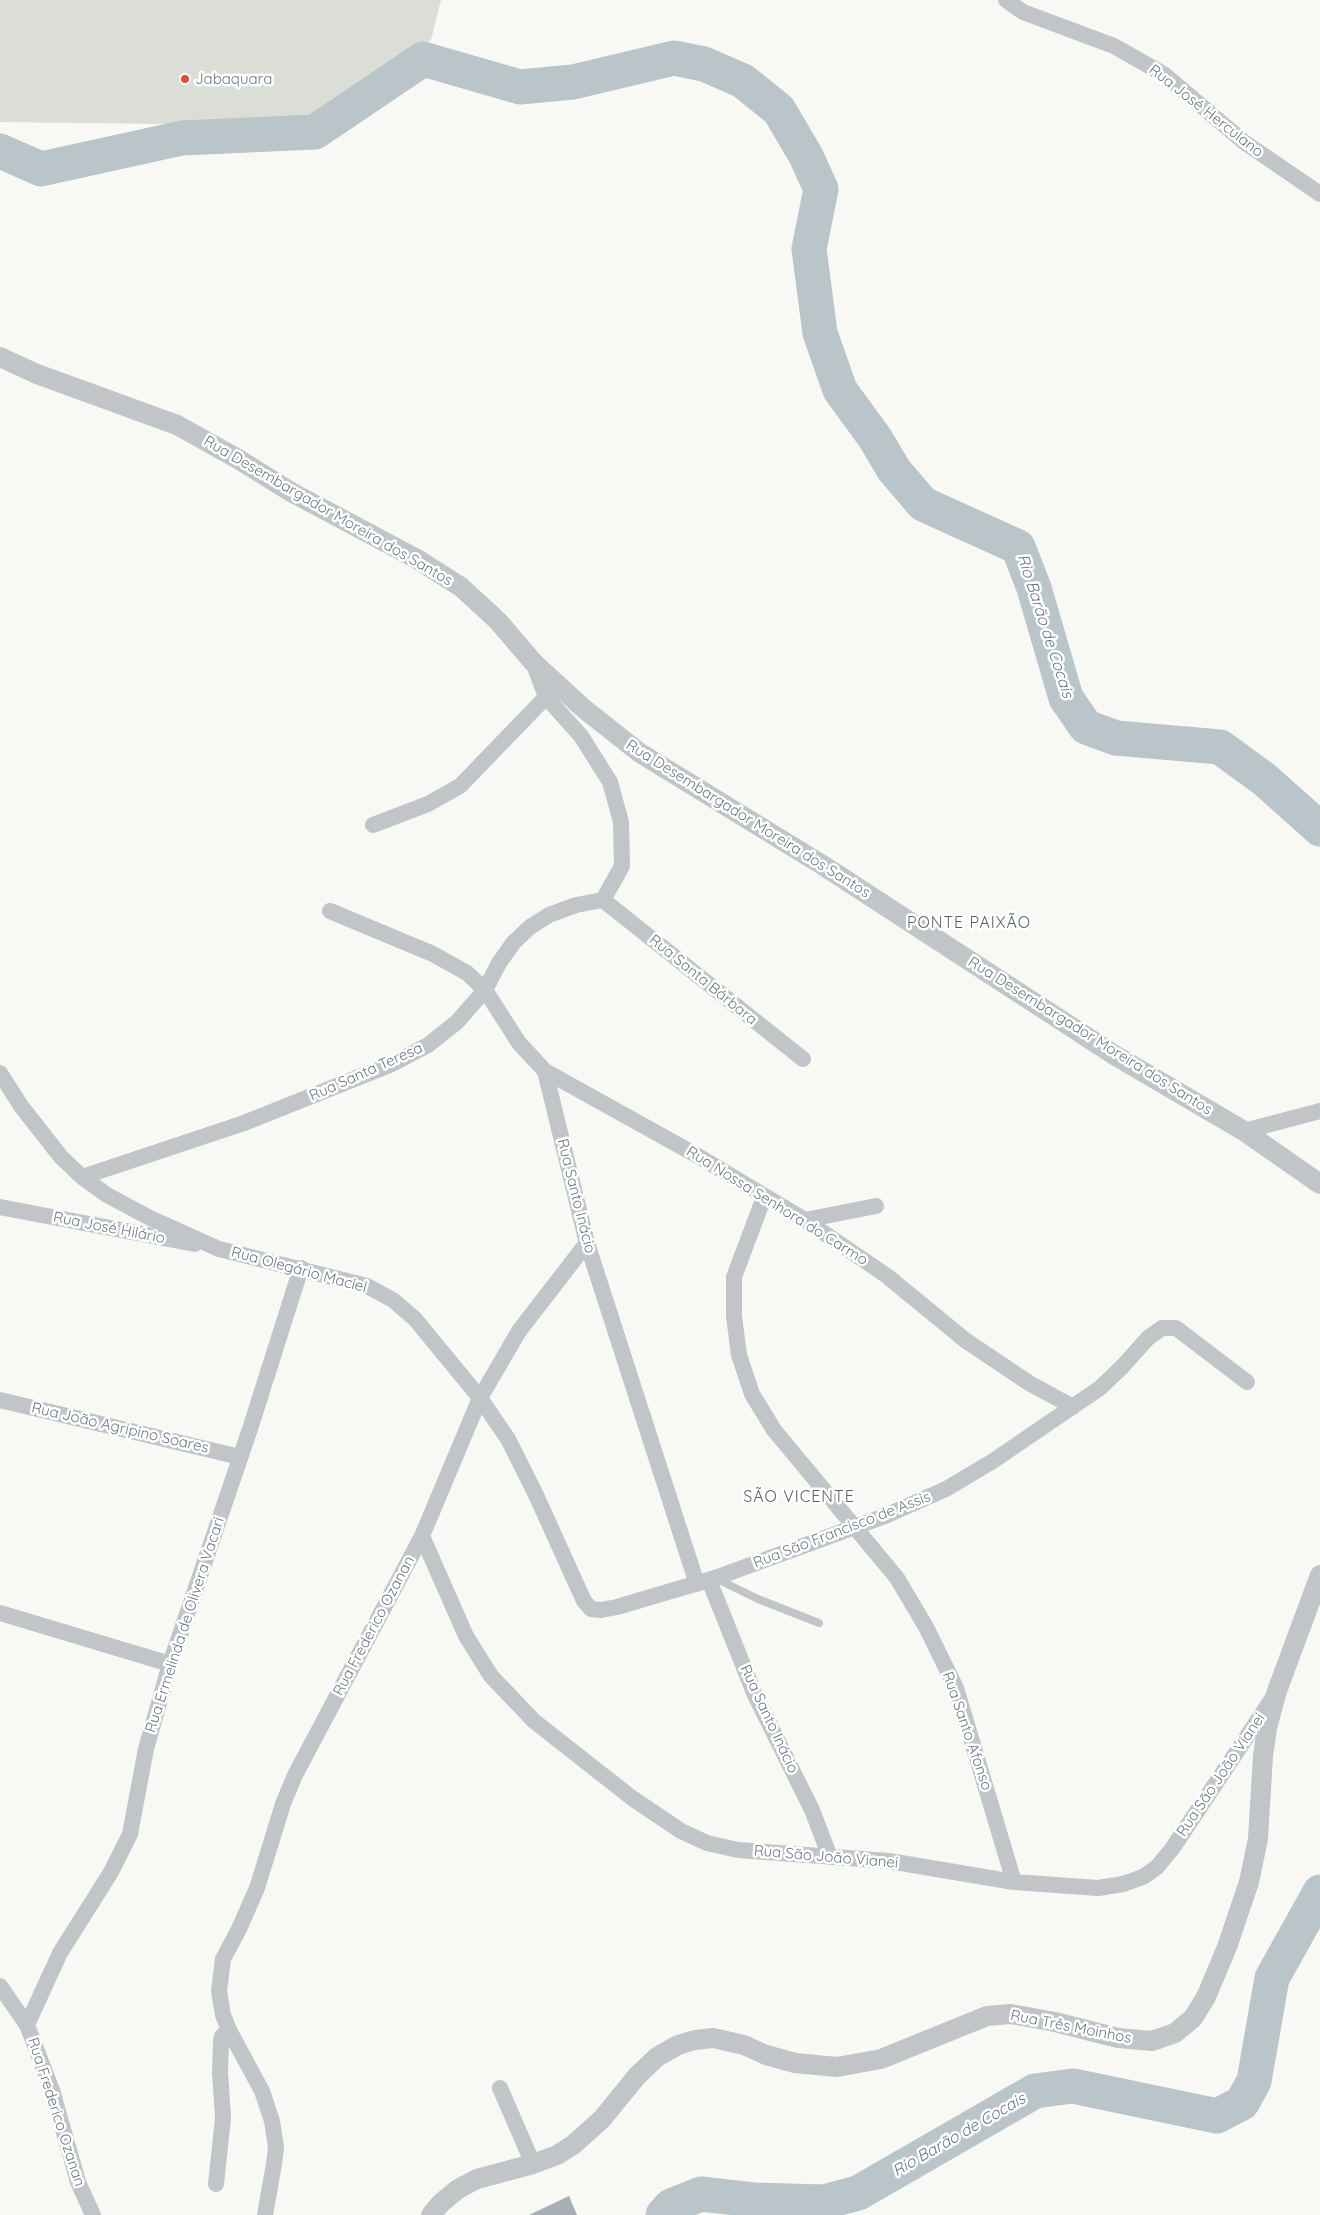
<!DOCTYPE html>
<meta charset="utf-8">
<style>
body{margin:0}
canvas{display:block;background:#f8f8f5}
</style>
<canvas width="1320" height="2215"></canvas>
<script>
const ctx = document.querySelector('canvas').getContext('2d');
ctx.lineJoin = 'round';
function paint(path, color) { ctx.fillStyle = color; ctx.fill(path, 'evenodd'); }
const poly = rows => new Path2D(rows.map(r => 'M' + r).join(''));
function strokePath(path, color, width, dash) { ctx.strokeStyle = color; ctx.lineWidth = width; ctx.lineCap = dash ? 'butt' : 'round'; ctx.setLineDash(dash || []); ctx.stroke(path); }
function write(font, color, halo, rows, align = 'center') {
  ctx.font = font + ' Quicksand,sans-serif'; ctx.lineWidth = 5; ctx.setLineDash([]); ctx.textBaseline = 'middle'; ctx.strokeStyle = halo; ctx.fillStyle = color; for (const [text, x, y, turn = 0] of rows) {
    ctx.save(); ctx.translate(x, y); ctx.rotate((+turn || 0) * Math.PI / 180); ctx.textAlign = isNaN(turn) ? turn : align; if (halo) ctx.strokeText(text, 0, 0); ctx.fillText(text, 0, 0); ctx.restore();
  }
}
paint(poly([
 [0,0,441,0,431,40,310,118,166,124,0,122]
]), '#daded6');
strokePath(poly([
 [0,151,41,169,182,138,315,132,423,59,520,87,573,82,674,58,704,64,743,81,779,110,806,156,821,189,809,249,820,333,840,390,875,438,894,470,923,504,1018,547,1034,588,1066,698,1086,727,1116,738,1220,747,1264,779,1320,829],
 [663,2215,671,2206,701,2194,754,2200,824,2202,858,2193,1035,2091,1073,2086,1217,2116,1242,2103,1254,2081,1272,1978,1320,1892]
]), '#b9c5c8', 35);
paint(poly([
 [569,2196,577,2215,529,2215]
]), '#a8b0b5');
strokePath(poly([
 [717,1579,758,1599,819,1623]
]), '#c1c5c8', 8);
strokePath(poly([
 [1006,0,1023,12,1114,46,1165,75,1244,142,1320,194],
 [373,825,428,804,460,786,546,697],
 [603,900,803,1059],
 [330,911,433,954,467,973,485,990,519,1043,545,1071,587,1243,697,1584],
 [545,1071,698,1156,805,1220,887,1276,965,1340,1029,1383,1073,1407],
 [0,1073,21,1106,61,1157,82,1177,107,1195,150,1218,219,1249,367,1286,393,1300,415,1319,480,1398,508,1439,536,1495,584,1601,591,1609,601,1610,617,1607,715,1578,885,1516,946,1489,993,1461,1100,1388,1122,1367,1148,1338,1162,1328,1176,1328,1247,1382],
 [1244,1131,1320,1111],
 [82,1177,244,1123,392,1064,428,1045,457,1022,485,990,499,963,514,942,530,927,549,915,576,905,603,900,622,866,621,822,610,782,581,736,546,697,533,662],
 [764,1197,734,1277,734,1316,739,1355,752,1394,774,1430,897,1578,926,1627,956,1688,1014,1882],
 [0,1207,195,1244],
 [805,1220,876,1206],
 [0,1400,240,1457],
 [422,1536,466,1636,491,1676,534,1721,632,1798,681,1831,707,1843,738,1850,889,1861,1014,1882,1098,1888,1123,1884,1143,1877,1157,1867,1172,1849,1272,1699],
 [709,1580,755,1695,812,1810,830,1857],
 [0,1613,170,1664],
 [0,1986,27,2025,52,2090,78,2182,93,2215],
 [27,2025,60,1953,111,1872,130,1834,146,1749,170,1664,250,1429,301,1268],
 [500,2088,533,2164],
 [216,2184,223,2118,220,2072,221,2041,222,2036,229,2030],
 [265,2215,274,2164,276,2147,272,2121,262,2091,229,2030,223,2015,219,1991,223,1959,239,1929,257,1888,283,1804,295,1775,422,1536,480,1398,519,1331,587,1243]
]), '#c1c5c8', 16);
strokePath(poly([
 [0,357,37,374,177,425,238,459,291,492,417,559,461,587,498,621,533,662,583,708,640,753,824,866,1116,1056,1244,1131,1320,1184],
 [431,2215,441,2203,458,2189,477,2179,533,2164,557,2155,573,2145,602,2119,637,2076,657,2057,678,2045,695,2040,713,2038,744,2045,766,2055,795,2063,837,2067,881,2059,987,2016,1011,2014,1055,2022,1118,2038,1152,2041,1175,2033,1193,2018,1206,1997,1227,1947,1249,1882,1258,1839,1263,1756,1267,1728,1277,1691,1320,1575]
]), '#c1c5c8', 20);
for (const [x, y, r, color] of [
 [185,79,5,"#da5133"]
]) { const dot = new Path2D(); dot.arc(x, y, r, 0, 2 * Math.PI); ctx.fillStyle = color; ctx.fill(dot); strokePath(dot, '#fff', 2); }
write('15px', '#687984', '#fff', [
 ["Jabaquara",195,79]
], 'left');
write('15px', '#687984', '#fff', [
 ["Rua José Herculano",1206,111,38],
 ["Rua Desembargador Moreira dos Santos",328,511,30],
 ["Rua Desembargador Moreira dos Santos",748,819,32],
 ["Rua Santa Bárbara",703,980,39],
 ["Rua Desembargador Moreira dos Santos",1090,1036,32],
 ["Rua Santa Teresa",366,1072,-24],
 ["Rua Santo Inácio",576,1196,76],
 ["Rua Nossa Senhora do Carmo",777,1206,32],
 ["Rua José Hilário",109,1228,11],
 ["Rua Olegário Maciel",299,1270,15],
 ["Rua João Agripino Soares",120,1428,13],
 ["Rua São Francisco de Assis",842,1530,-21],
 ["Rua Ermelinda de Olivera Vacari",185,1625,-72],
 ["Rua Frederico Ozanan",374,1626,-62],
 ["Rua Santo Inácio",769,1719,65],
 ["Rua Santo Afonso",967,1731,71],
 ["Rua São João Vianei",1221,1775,-56],
 ["Rua São João Vianei",826,1857,5],
 ["Rua Três Moinhos",1071,2027,11],
 ["Rua Frederico Ozanan",56,2112,72]
]);
write('italic 16px', '#647a80', '#fff', [
 ["Rio Barão de Cocais",1045,626,72],
 ["Rio Barão de Cocais",959,2135,-30]
]);
ctx.letterSpacing = '1px';
write('16px', '#56626a', '#fff', [
 ["PONTE PAIXÃO",969,923],
 ["SÃO VICENTE",799,1497]
]);
ctx.letterSpacing = '0px';
</script>
